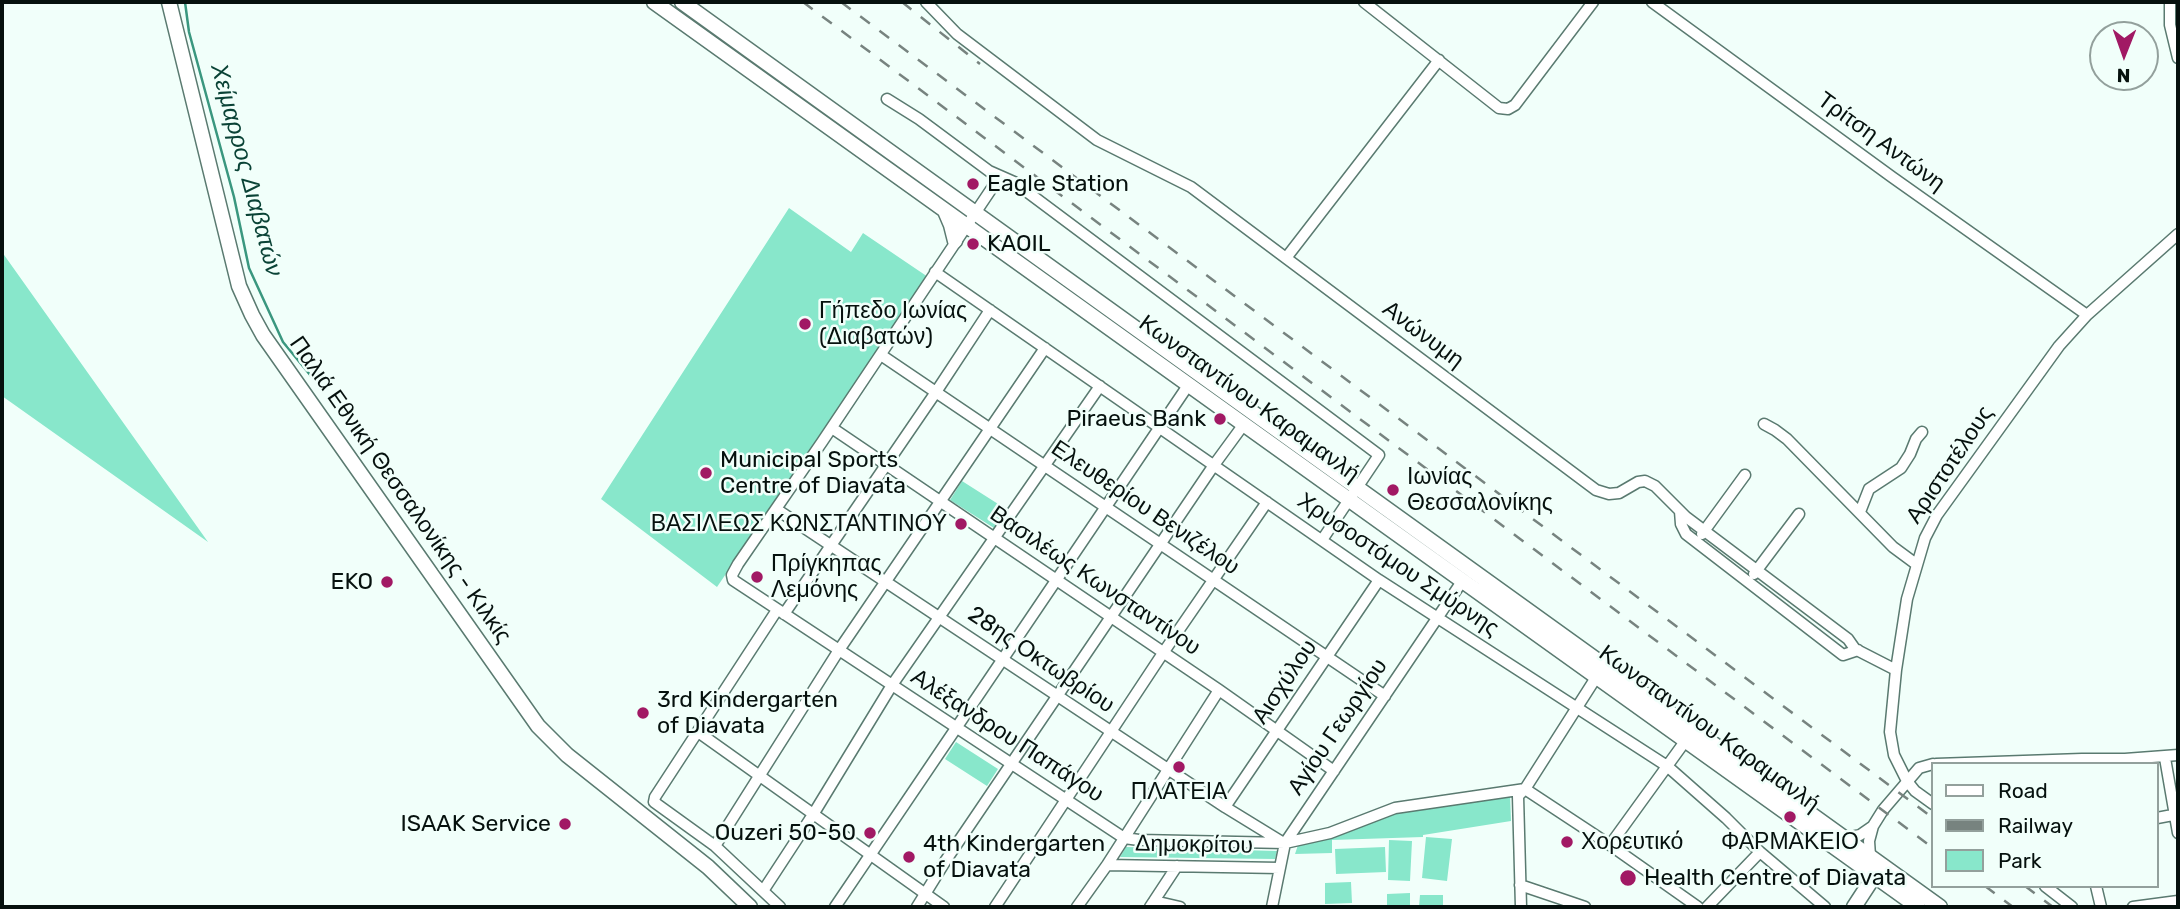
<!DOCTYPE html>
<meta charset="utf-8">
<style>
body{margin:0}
#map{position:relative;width:2180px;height:909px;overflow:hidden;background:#f1fffa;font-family:Rubik,sans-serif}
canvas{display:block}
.frame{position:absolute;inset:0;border:4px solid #06110e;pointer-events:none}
.legend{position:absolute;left:1931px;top:762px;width:228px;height:126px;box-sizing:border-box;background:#f1fffa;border:2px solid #93a09c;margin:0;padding:9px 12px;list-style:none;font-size:21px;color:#06110e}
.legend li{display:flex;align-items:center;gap:14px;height:35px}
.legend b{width:35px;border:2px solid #93a09c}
.north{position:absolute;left:2089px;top:21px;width:70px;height:70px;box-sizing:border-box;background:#f1fffa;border:2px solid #93a09c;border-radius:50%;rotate:181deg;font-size:19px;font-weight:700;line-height:28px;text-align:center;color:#06110e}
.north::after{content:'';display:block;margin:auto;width:24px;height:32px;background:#a11964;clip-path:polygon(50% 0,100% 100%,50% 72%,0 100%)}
</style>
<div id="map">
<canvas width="2180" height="909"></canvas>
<div class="frame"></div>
<ul class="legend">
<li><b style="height:9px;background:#fff"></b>Road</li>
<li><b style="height:9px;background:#77837f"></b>Railway</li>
<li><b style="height:19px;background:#88e7cb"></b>Park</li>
</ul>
<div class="north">N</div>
</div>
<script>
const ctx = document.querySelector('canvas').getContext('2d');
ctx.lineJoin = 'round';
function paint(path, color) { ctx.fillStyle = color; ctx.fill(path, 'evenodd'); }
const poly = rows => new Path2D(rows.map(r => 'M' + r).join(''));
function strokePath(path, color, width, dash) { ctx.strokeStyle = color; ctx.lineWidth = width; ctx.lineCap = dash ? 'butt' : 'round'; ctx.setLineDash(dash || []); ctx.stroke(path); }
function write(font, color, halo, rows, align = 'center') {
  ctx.font = font + ' Rubik,sans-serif'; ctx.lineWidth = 5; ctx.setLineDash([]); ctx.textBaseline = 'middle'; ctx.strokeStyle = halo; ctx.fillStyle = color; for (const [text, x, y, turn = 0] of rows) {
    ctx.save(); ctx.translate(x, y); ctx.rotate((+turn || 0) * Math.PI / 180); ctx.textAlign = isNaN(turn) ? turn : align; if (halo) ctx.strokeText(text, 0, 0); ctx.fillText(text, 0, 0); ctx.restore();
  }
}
paint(poly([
 [789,208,851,252,863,233,928,277,717,587,601,499],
 [2,252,208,542,2,396],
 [962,481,1006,509,994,528,950,500],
 [956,742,998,769,987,786,945,759],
 [1510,794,1511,821,1423,835,1423,837,1332,840,1332,853,1295,854,1298,845,1396,812],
 [1426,837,1452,839,1447,881,1422,878],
 [1389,840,1412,841,1410,881,1388,880],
 [1126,847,1277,851,1275,859,1120,857],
 [1385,847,1386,872,1336,874,1335,849],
 [1351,882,1352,903,1325,904,1325,883],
 [1410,893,1410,907,1387,907,1387,894],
 [1420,895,1443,895,1443,907,1419,907]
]), '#88e7cb');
strokePath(poly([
 [185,2,189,32,234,197,249,268,283,342,311,376]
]), '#3a977f', 2.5);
const minor = poly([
 [926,2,957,34,1097,140,1191,187,1596,490,1609,494,1619,493,1638,482,1645,481,1655,486,1686,517,1848,639,1855,649,1896,670],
 [1364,2,1499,108,1508,109,1515,105,1593,2],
 [1652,2,1892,177,2087,315],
 [2170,2,2170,25,2178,58],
 [887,99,919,119,989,171,1014,182,1379,455,1322,540],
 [1000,176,822,442,738,564,732,575,733,580,1124,838,1139,840,1285,843,1330,833,1395,808,1525,789],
 [1286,258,1439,60],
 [935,272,1379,580,1667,766,1726,818,1760,852,1825,907],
 [881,355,1385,696],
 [1764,424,1775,430,1787,439,1893,547,1916,564],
 [832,428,1219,690,1334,771],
 [776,509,1225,807,1282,842],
 [1680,511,1681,524,1686,534,1843,655,1858,650],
 [1860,512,1869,489,1901,468,1910,454,1916,439,1922,432],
 [1702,534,1745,475],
 [1754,574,1799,514],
 [777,610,655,797,654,802,715,846,780,907],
 [784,614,936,392,990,310],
 [698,732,944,907],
 [2165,758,2178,833],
 [1936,764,2082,759,2125,759,2178,755],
 [1525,789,1610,845,1698,907],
 [1933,804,1915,791,1907,781,1894,755,1890,732,1896,670,1907,599,1925,538,1937,515,2059,346,2087,315,2178,234],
 [1225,807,1379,580],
 [2157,818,2178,814],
 [1845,838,1860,835,1873,826],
 [1610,845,1686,740],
 [715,846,839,650,1045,348],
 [1870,856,1869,841,1873,826,1883,810,1919,768,1933,764],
 [1107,865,1280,868],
 [1520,885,1585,907],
 [2045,886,2072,907],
 [2096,886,2101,907],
 [763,891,814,813,892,685,1100,386],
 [1154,901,1180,907],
 [835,907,1189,384],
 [917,907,946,860,1214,465,1244,424],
 [995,907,1163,653,1267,502],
 [1077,907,1107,865,1219,690],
 [1150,907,1177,866],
 [1272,907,1285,843,1463,580],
 [1521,907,1518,796,1525,789,1597,676],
 [1707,907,1760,852],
 [2133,907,2178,901]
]);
const major = poly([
 [169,2,239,286,252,315,263,335,538,726,567,755,708,867,750,907],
 [654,2,1918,907],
 [682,2,1940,907],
 [945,211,951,225,955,241],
 [1854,907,1871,881,1872,865]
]);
strokePath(minor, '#5a7a70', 13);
strokePath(major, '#5a7a70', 17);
strokePath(minor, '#fff', 10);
strokePath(major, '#fff', 14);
strokePath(poly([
 [803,2,1933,848],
 [841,2,1933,818],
 [902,2,980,64],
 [1985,886,2013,907],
 [2025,886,2053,907]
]), '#77837f', 2.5, [12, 12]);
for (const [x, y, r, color] of [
 [973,184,7,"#a11964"],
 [973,244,7,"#a11964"],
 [805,324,7,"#a11964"],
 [1220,419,7,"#a11964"],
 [706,473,7,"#a11964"],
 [1393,490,7,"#a11964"],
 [961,524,7,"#a11964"],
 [757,577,7,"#a11964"],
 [387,582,7,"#a11964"],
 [643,713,7,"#a11964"],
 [1179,767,7,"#a11964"],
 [1790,817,7,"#a11964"],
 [565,824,7,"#a11964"],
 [870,833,7,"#a11964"],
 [1567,842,7,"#a11964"],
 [909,857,7,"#a11964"],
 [1628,878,9,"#a11964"]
]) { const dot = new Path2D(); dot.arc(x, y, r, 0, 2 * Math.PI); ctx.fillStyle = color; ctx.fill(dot); strokePath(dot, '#f1fffa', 2.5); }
write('23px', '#06110e', '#f1fffa', [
 ["Τρίτση Αντώνη",1881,142,36],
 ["Ανώνυμη",1423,335,37],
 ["Κωνσταντίνου Καραμανλή",1249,399,36],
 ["Αριστοτέλους",1950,465,-56],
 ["Παλιά Εθνική Θεσσαλονίκης - Κιλκίς",400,490,55],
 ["Ελευθερίου Βενιζέλου",1145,508,34],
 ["Χρυσοστόμου Σμύρνης",1398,565,34],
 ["Βασιλέως Κωνσταντίνου",1095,581,34],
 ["28ης Οκτωβρίου",1041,660,34],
 ["Αισχύλου",1285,682,-56],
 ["Αγίου Γεωργίου",1338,727,-56],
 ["Κωνσταντίνου Καραμανλή",1709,729,36],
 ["Αλέξανδρου Παπάγου",1007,736,33],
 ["Δημοκρίτου",1194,845,1]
]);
write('23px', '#06110e', '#f1fffa', [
 ["Eagle Station",987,184],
 ["KAOIL",987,244],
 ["Γήπεδο Ιωνίας",819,311],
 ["(Διαβατών)",819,337],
 ["Piraeus Bank",1206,419,"right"],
 ["Municipal Sports",720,460],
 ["Centre of Diavata",720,486],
 ["Ιωνίας",1407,477],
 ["Θεσσαλονίκης",1407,503],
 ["ΒΑΣΙΛΕΩΣ ΚΩΝΣΤΑΝΤΙΝΟΥ",947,524,"right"],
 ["Πρίγκηπας",771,564],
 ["Λεμόνης",771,590],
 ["EKO",373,582,"right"],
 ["3rd Kindergarten",657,700],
 ["of Diavata",657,726],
 ["ΠΛΑΤΕΙΑ",1179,792,"center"],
 ["ISAAK Service",551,824,"right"],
 ["Ouzeri 50-50",856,833,"right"],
 ["Χορευτικό",1581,842],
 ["ΦΑΡΜΑΚΕΙΟ",1790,842,"center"],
 ["4th Kindergarten",923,844],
 ["of Diavata",923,870],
 ["Health Centre of Diavata",1644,878]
], 'left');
write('italic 24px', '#0a4336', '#f1fffa', [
 ["Χείμαρρος Διαβατών",246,170,75]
]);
</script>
